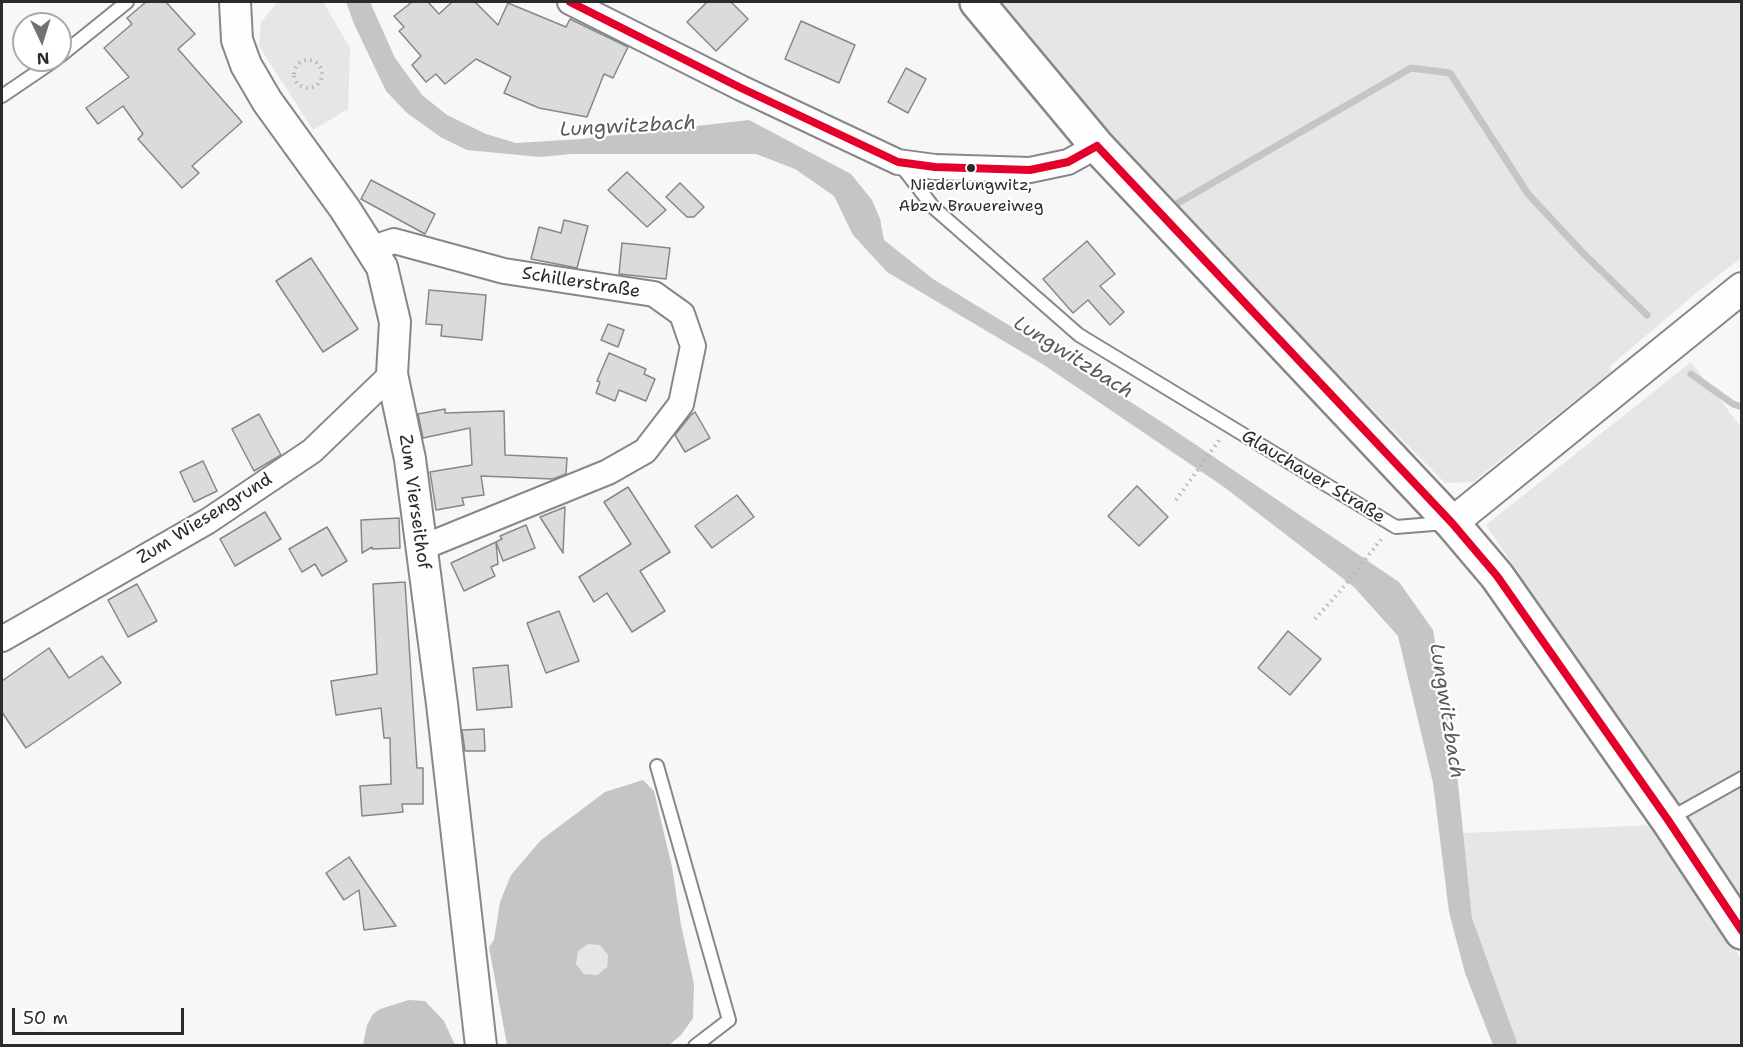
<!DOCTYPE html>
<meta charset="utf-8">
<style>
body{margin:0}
#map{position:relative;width:1743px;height:1047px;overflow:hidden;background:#f7f7f7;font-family:"Shantell Sans",sans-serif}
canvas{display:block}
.frame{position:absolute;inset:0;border:3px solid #2b2b2b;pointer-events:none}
.north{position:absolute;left:12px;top:12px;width:60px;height:60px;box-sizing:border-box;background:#fff;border:2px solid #aaa;border-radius:50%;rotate:176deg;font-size:16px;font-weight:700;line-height:24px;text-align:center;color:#2b2b2b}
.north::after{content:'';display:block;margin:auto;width:21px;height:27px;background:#727272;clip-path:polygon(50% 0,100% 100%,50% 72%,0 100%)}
.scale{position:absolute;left:12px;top:1008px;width:172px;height:27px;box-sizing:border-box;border:3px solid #2b2b2b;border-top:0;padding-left:8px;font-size:18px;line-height:21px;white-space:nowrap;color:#2b2b2b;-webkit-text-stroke:4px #fff;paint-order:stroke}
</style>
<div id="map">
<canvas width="1743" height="1047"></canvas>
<div class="frame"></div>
<div class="north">N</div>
<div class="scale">50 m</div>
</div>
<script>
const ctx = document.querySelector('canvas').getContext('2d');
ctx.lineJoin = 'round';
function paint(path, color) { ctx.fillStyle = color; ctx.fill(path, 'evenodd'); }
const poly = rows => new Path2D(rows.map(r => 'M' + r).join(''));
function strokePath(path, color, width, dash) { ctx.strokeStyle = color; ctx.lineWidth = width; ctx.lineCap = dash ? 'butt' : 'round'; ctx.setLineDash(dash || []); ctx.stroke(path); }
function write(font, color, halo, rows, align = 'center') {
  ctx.font = font + ' "Shantell Sans",sans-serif'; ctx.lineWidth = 4.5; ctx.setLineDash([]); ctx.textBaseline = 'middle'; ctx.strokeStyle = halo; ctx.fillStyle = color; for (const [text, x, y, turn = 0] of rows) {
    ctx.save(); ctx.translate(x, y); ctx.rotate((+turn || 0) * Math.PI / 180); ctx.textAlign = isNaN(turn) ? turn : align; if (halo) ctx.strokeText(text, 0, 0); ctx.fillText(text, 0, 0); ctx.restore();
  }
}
paint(poly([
 [278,2,323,2,350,48,348,109,313,130,259,46,261,22],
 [998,2,1741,2,1741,258,1701,289,1609,367,1612,371,1473,482,1445,483,1222,258,1112,138],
 [1691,362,1741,427,1741,902,1486,525],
 [1655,825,1741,959,1741,1045,1518,1045,1472,918,1463,833],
 '576 959a16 16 0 1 1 32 0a16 16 0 1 1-32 0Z'
]), '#e6e6e6');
paint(poly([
 [346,2,370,2,395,58,422,95,447,115,486,134,516,143,582,139,749,120,851,174,872,200,880,219,884,240,933,279,1043,346,1168,426,1399,582,1433,630,1458,783,1472,918,1518,1045,1493,1045,1465,973,1449,912,1433,783,1398,636,1354,587,1224,487,1044,365,887,272,853,235,834,196,795,169,756,154,572,154,540,157,467,150,442,138,407,113,386,91,354,24],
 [643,780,654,791,672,867,681,925,694,984,693,1018,681,1035,669,1045,507,1045,489,947,494,940,500,902,511,875,541,840,605,792],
 [588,944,600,945,608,955,607,967,597,975,584,974,576,964,578,951],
 [409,1000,425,1001,444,1021,455,1045,363,1045,367,1025,373,1014,380,1009]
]), '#c5c5c5');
strokePath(poly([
 [1178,203,1411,68,1450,73,1528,194,1583,253,1647,315],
 [1691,374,1733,404,1742,407]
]), '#c5c5c5', 7);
const building = poly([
 [146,2,166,2,195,34,178,49,242,122,192,166,199,173,182,188,138,139,143,134,123,106,98,124,86,108,129,77,104,48,132,24,127,18,146,2],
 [412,2,428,2,439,14,452,2,475,2,498,25,508,3,566,27,570,19,628,47,613,78,604,74,587,117,539,108,504,93,511,77,476,59,445,84,436,74,426,82,412,65,421,56,399,31,404,27,394,16,412,2],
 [707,2,731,2,748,19,716,51,687,22,707,2],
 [801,21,855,45,839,83,785,59,801,21],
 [906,68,926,79,908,113,888,102,906,68],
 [627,172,666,210,647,227,608,190,627,172],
 [371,180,435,214,425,234,361,199,371,180],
 [680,183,704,207,694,217,687,217,666,197,680,183],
 [564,220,588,226,577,268,531,259,539,227,561,233,564,220],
 [1087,241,1115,274,1100,286,1124,312,1110,325,1088,300,1073,313,1043,279,1087,241],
 [622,243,670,248,666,279,619,274,622,243],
 [311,258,358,329,323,352,276,281,311,258],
 [429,290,486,295,482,340,441,336,442,325,426,324,429,290],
 [608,324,624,330,618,347,601,340,608,324],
 [609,353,646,369,644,374,655,379,646,401,619,390,615,401,596,393,600,382,597,381,609,353],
 [445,409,445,413,504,411,505,455,567,458,566,474,553,479,481,476,484,495,462,498,464,505,436,510,430,472,472,465,470,428,423,438,418,414,445,409],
 [695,412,710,438,685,452,675,435,691,415,695,412],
 [259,414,281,455,254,471,232,429,259,414],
 [203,461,217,491,194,502,180,472,203,461],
 [1137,486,1168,517,1139,546,1108,516,1137,486],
 [628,487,670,552,640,571,665,611,632,632,607,593,594,602,579,577,631,544,604,502,628,487],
 [737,495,754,517,712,548,695,526,737,495],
 [565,507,563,553,540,517,565,507],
 [265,512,281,539,235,566,220,539,265,512],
 [399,518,400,548,372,549,372,547,362,553,361,520,399,518],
 [526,525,535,548,503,561,496,542,502,539,500,536,526,525],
 [327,527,347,561,322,576,315,564,302,572,289,549,327,527],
 [496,542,498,564,491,567,495,576,464,591,451,563,496,542],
 [405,582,417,768,423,768,423,804,402,804,403,812,362,816,360,786,391,784,390,738,384,738,381,708,336,715,331,681,377,674,373,584,405,582],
 [137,584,157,621,128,637,108,600,137,584],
 [559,611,579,661,546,673,527,623,559,611],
 [1288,631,1321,659,1290,695,1258,668,1288,631],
 [49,648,69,678,102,656,121,683,26,748,2,712,2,681,49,648],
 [508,665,512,707,477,710,473,668,508,665],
 [484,729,485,751,465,751,462,730,484,729],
 [349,857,367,884,396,926,364,930,359,890,344,900,326,873,349,857]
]);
paint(building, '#dbdbdb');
strokePath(building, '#878787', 1.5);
const service = poly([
 [60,56,127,2],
 [2,96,55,60],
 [899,163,934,208,1079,335,1396,527,1445,523],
 [657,766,729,1020,695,1046],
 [1669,819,1742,778]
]);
const minor = poly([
 [570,2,741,88,898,162,935,167,1030,170,1068,162,1097,146],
 [370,249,394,241,504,271,654,294,682,314,693,346,681,404,645,451,608,472,421,548],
 [2,639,208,521,312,451,392,374]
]);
const tertiary = poly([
 [235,2,237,40,246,65,267,101,345,209,382,267,395,322,392,374,410,459,442,704,481,1046],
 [1452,523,1742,288]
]);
const secondary = poly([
 [977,2,1097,146,1452,523,1497,576,1668,820,1742,932]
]);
strokePath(service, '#878787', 16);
strokePath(minor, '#878787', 28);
strokePath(tertiary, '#878787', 34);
strokePath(secondary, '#878787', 38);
strokePath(poly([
 '294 74a14 14 0 1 1 28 0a14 14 0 1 1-28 0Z',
 [1176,500,1220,439],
 [1315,619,1341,590,1383,537]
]), '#b6b6b6', 4, [1.5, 4.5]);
strokePath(service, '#fefefe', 12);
strokePath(minor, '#fefefe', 24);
strokePath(tertiary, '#fefefe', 30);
strokePath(secondary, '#fefefe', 33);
strokePath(poly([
 [570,2,741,88,898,162,935,167,1030,170,1068,162,1097,146],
 [1097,146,1452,523,1497,576,1668,820,1742,931]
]), '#e4002b', 8);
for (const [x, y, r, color] of [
 [971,168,5,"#2b2b2b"]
]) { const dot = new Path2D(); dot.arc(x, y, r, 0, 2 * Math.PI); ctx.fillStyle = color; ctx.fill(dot); strokePath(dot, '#fff', 2); }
write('16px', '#2b2b2b', '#fff', [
 ["Niederlungwitz,",971,186],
 ["Abzw Brauereiweg",971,207]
]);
write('18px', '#2b2b2b', '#fff', [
 ["Schillerstraße",581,283,9],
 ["Glauchauer Straße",1313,477,31],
 ["Zum Vierseithof",414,502,82],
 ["Zum Wiesengrund",205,519,-32]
]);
write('italic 20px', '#5a5a5a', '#fff', [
 ["Lungwitzbach",628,127,-3],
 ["Lungwitzbach",1073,358,32],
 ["Lungwitzbach",1446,711,81]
]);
</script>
